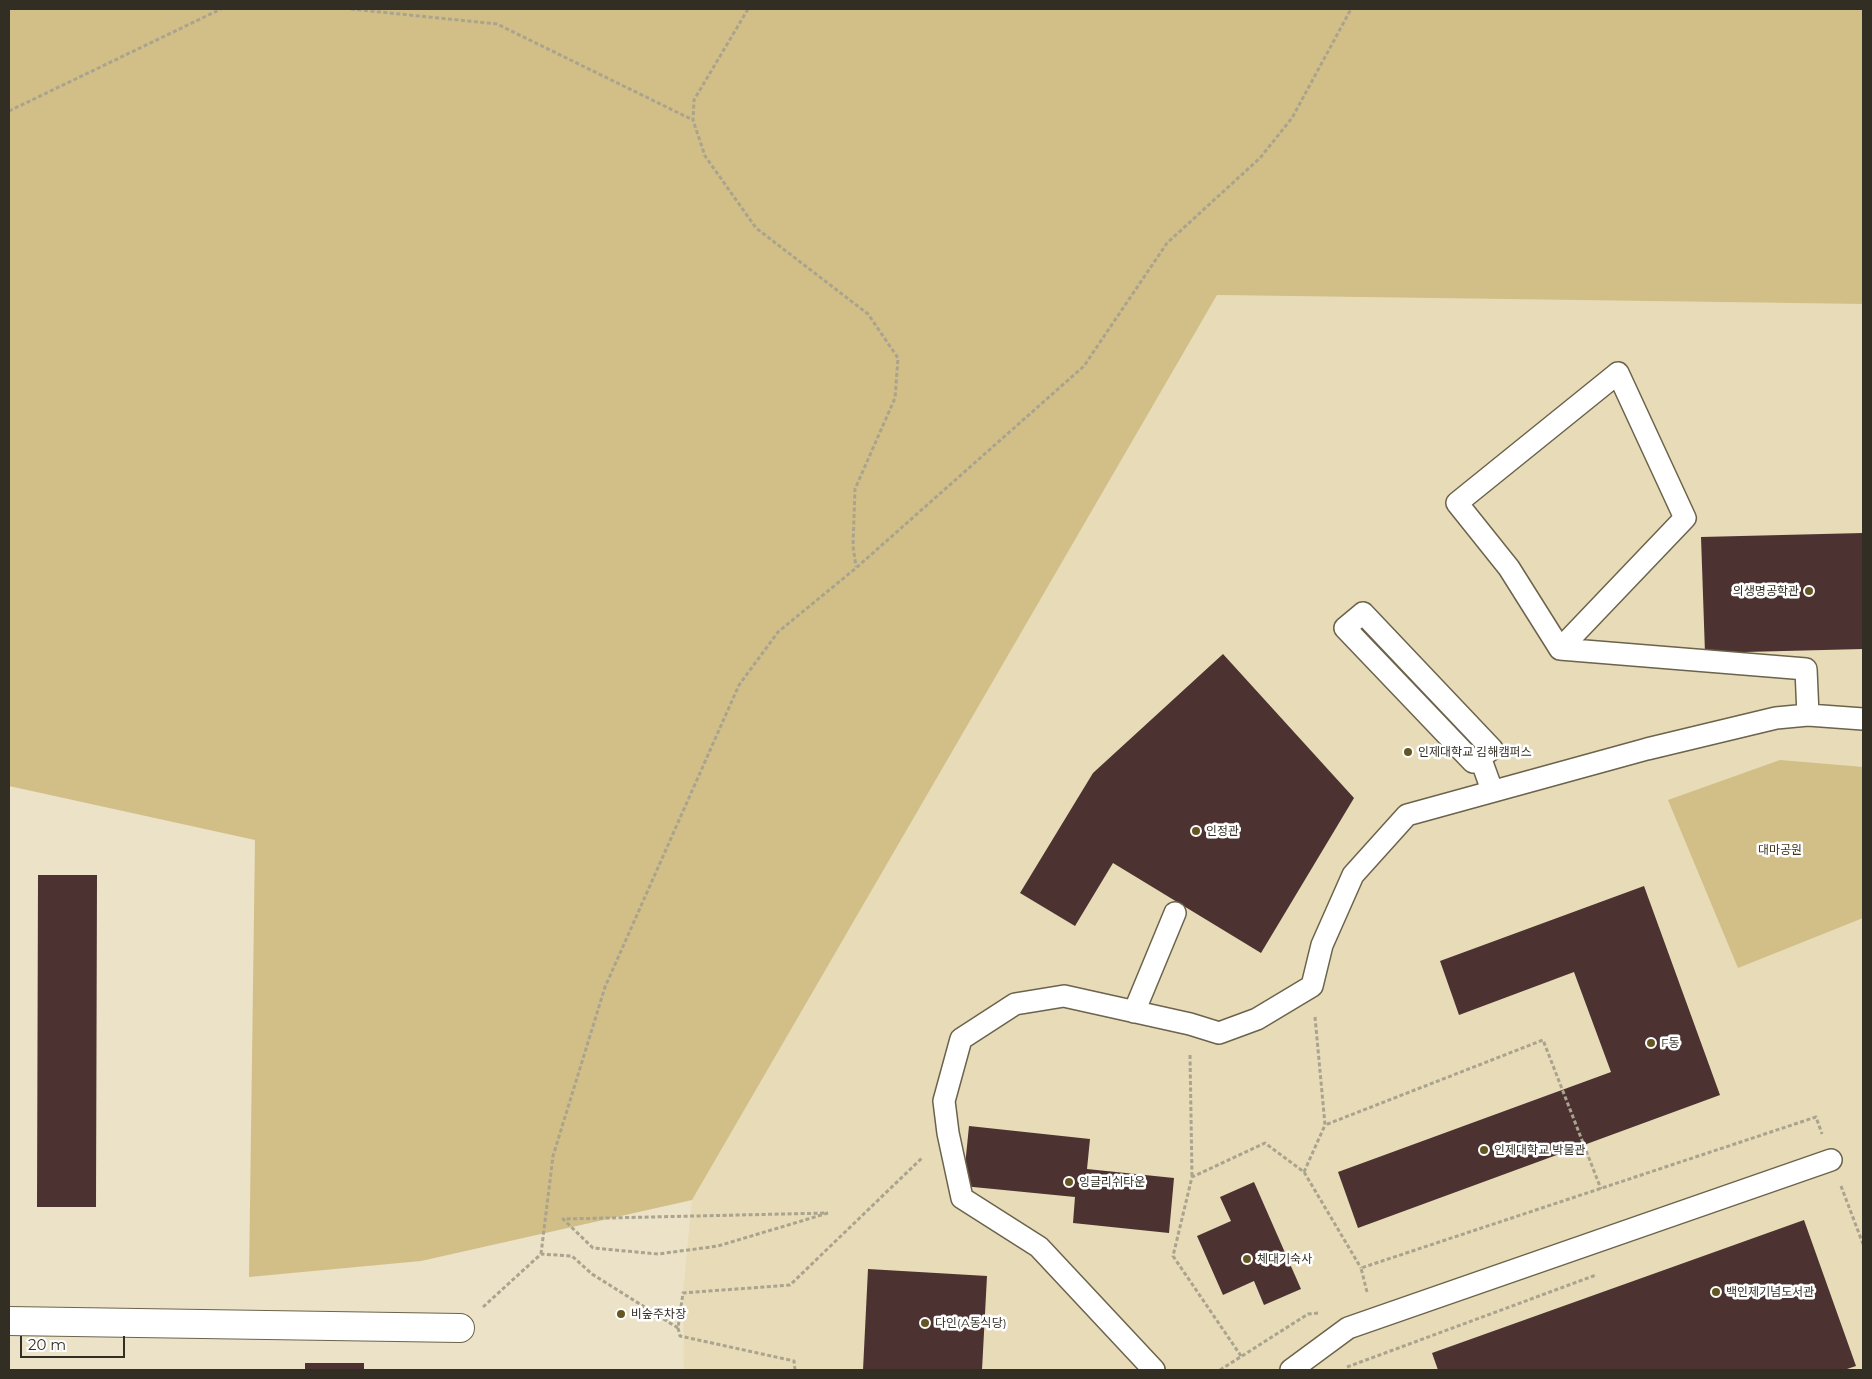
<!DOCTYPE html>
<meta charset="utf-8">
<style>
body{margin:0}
#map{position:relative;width:1872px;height:1379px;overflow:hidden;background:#ebe2c7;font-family:Montserrat,sans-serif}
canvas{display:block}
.frame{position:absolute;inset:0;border:10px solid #322e24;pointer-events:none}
.scale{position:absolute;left:20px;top:1336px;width:105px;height:22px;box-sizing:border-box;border:2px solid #322e24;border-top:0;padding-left:6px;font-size:15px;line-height:18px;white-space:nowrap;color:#322e24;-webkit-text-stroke:4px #fff;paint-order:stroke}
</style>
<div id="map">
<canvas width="1872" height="1379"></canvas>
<div class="frame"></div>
<div class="scale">20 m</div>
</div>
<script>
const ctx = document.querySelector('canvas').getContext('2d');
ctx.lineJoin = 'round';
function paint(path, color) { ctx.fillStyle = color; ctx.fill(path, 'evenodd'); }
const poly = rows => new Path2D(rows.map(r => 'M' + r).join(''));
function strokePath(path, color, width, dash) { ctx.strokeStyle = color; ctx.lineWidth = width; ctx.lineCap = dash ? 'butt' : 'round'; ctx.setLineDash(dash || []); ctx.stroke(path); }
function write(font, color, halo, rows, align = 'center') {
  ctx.font = font + ' Montserrat,"Noto Sans KR",sans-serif'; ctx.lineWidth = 5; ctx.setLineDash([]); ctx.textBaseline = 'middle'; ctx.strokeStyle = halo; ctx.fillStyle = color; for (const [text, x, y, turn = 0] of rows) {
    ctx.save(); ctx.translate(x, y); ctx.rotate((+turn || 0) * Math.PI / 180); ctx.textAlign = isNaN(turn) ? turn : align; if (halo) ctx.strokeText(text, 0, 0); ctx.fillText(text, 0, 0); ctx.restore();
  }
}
paint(poly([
 [1217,295,1863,304,1863,1370,684,1370,683,1293,692,1200]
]), '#e7dbb8');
paint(poly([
 [9,9,1863,9,1863,304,1217,295,692,1200,421,1261,249,1277,255,840,9,786],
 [1780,760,1863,767,1863,918,1738,968,1668,800]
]), '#d2bf87');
paint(poly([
 [1863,533,1863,649,1705,653,1701,537],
 [1223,654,1354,798,1261,953,1113,863,1075,926,1020,893,1093,773],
 [38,875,97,875,96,1207,37,1207],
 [1644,886,1720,1095,1358,1228,1338,1172,1611,1072,1574,972,1459,1015,1440,961],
 [969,1126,1090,1139,1087,1169,1174,1178,1169,1233,1073,1223,1075,1197,963,1186],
 [1254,1182,1301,1289,1264,1305,1254,1281,1223,1295,1197,1236,1231,1221,1220,1197],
 [1804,1220,1856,1366,1844,1370,1438,1370,1432,1353],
 [868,1269,987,1276,982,1370,863,1370],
 [305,1363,364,1363,364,1370,305,1370]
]), '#4c3332');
const service = poly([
 [1618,373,1685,518,1560,649,1509,568,1457,503,1618,373],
 [1363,613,1492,749,1473,762,1345,628,1363,613],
 [1560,649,1806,669,1808,715],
 [1480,757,1492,790],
 [1134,1012,1175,913],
 [1154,1370,1039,1247,962,1198,948,1133,944,1101,961,1039,1015,1004,1064,996,1190,1024,1219,1033,1257,1019,1312,986,1322,945,1353,875,1407,815,1647,749,1776,718,1808,715,1863,719],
 [1291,1370,1348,1328,1831,1160]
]);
const minor = poly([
 [9,1321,460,1328]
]);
strokePath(service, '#6b634b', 24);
strokePath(minor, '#6b634b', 30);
strokePath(poly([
 [351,9,497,24,693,120],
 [748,9,694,100,693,120,705,156,756,228,868,314,898,358,895,398,855,489,853,546,856,567],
 [9,111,221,9],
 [1315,1017,1325,1125,1543,1040,1601,1189],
 [1190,1055,1192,1177],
 [1304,1172,1325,1125],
 [1841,1186,1863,1244],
 [828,1213,718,1246,658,1254,593,1248,563,1219,828,1213],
 [541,1254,553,1156,605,987,739,685,778,632,856,568,1084,366,1167,243,1260,158,1292,118,1351,9],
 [1367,1292,1361,1268,1816,1117,1822,1134],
 [483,1307,541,1254,572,1256,592,1274,678,1328,683,1293,790,1285,923,1157],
 [678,1328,680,1336,794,1361,795,1370],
 [1241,1356,1173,1256,1192,1177,1265,1143,1304,1172,1361,1268],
 [1347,1367,1596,1275],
 [1220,1370,1308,1314,1318,1313]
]), '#aaa38e', 3, [4, 2.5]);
strokePath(service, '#fff', 21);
strokePath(minor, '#fff', 28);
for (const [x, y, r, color] of [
 [1809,591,5,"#635623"],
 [1408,752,5,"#635623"],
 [1196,831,5,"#635623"],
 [1651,1043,5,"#635623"],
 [1484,1150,5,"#635623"],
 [1069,1182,5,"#635623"],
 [1247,1259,5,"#635623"],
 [1716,1292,5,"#635623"],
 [621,1314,5,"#635623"],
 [925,1323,5,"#635623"]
]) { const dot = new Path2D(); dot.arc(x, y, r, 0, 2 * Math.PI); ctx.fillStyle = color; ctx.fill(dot); strokePath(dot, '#fff', 2); }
write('12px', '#322e24', '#fff', [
 ["의생명공학관",1799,591,"right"],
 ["인제대학교 김해캠퍼스",1418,752],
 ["인정관",1206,831],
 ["F동",1661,1043],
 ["인제대학교 박물관",1494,1150],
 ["잉글리쉬타운",1079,1182],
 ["체대기숙사",1257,1259],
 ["백인제기념도서관",1726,1292],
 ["비숲주차장",631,1314],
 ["다인(A동식당)",935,1323]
], 'left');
write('12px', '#413719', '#fff', [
 ["대마공원",1780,850]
]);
</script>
